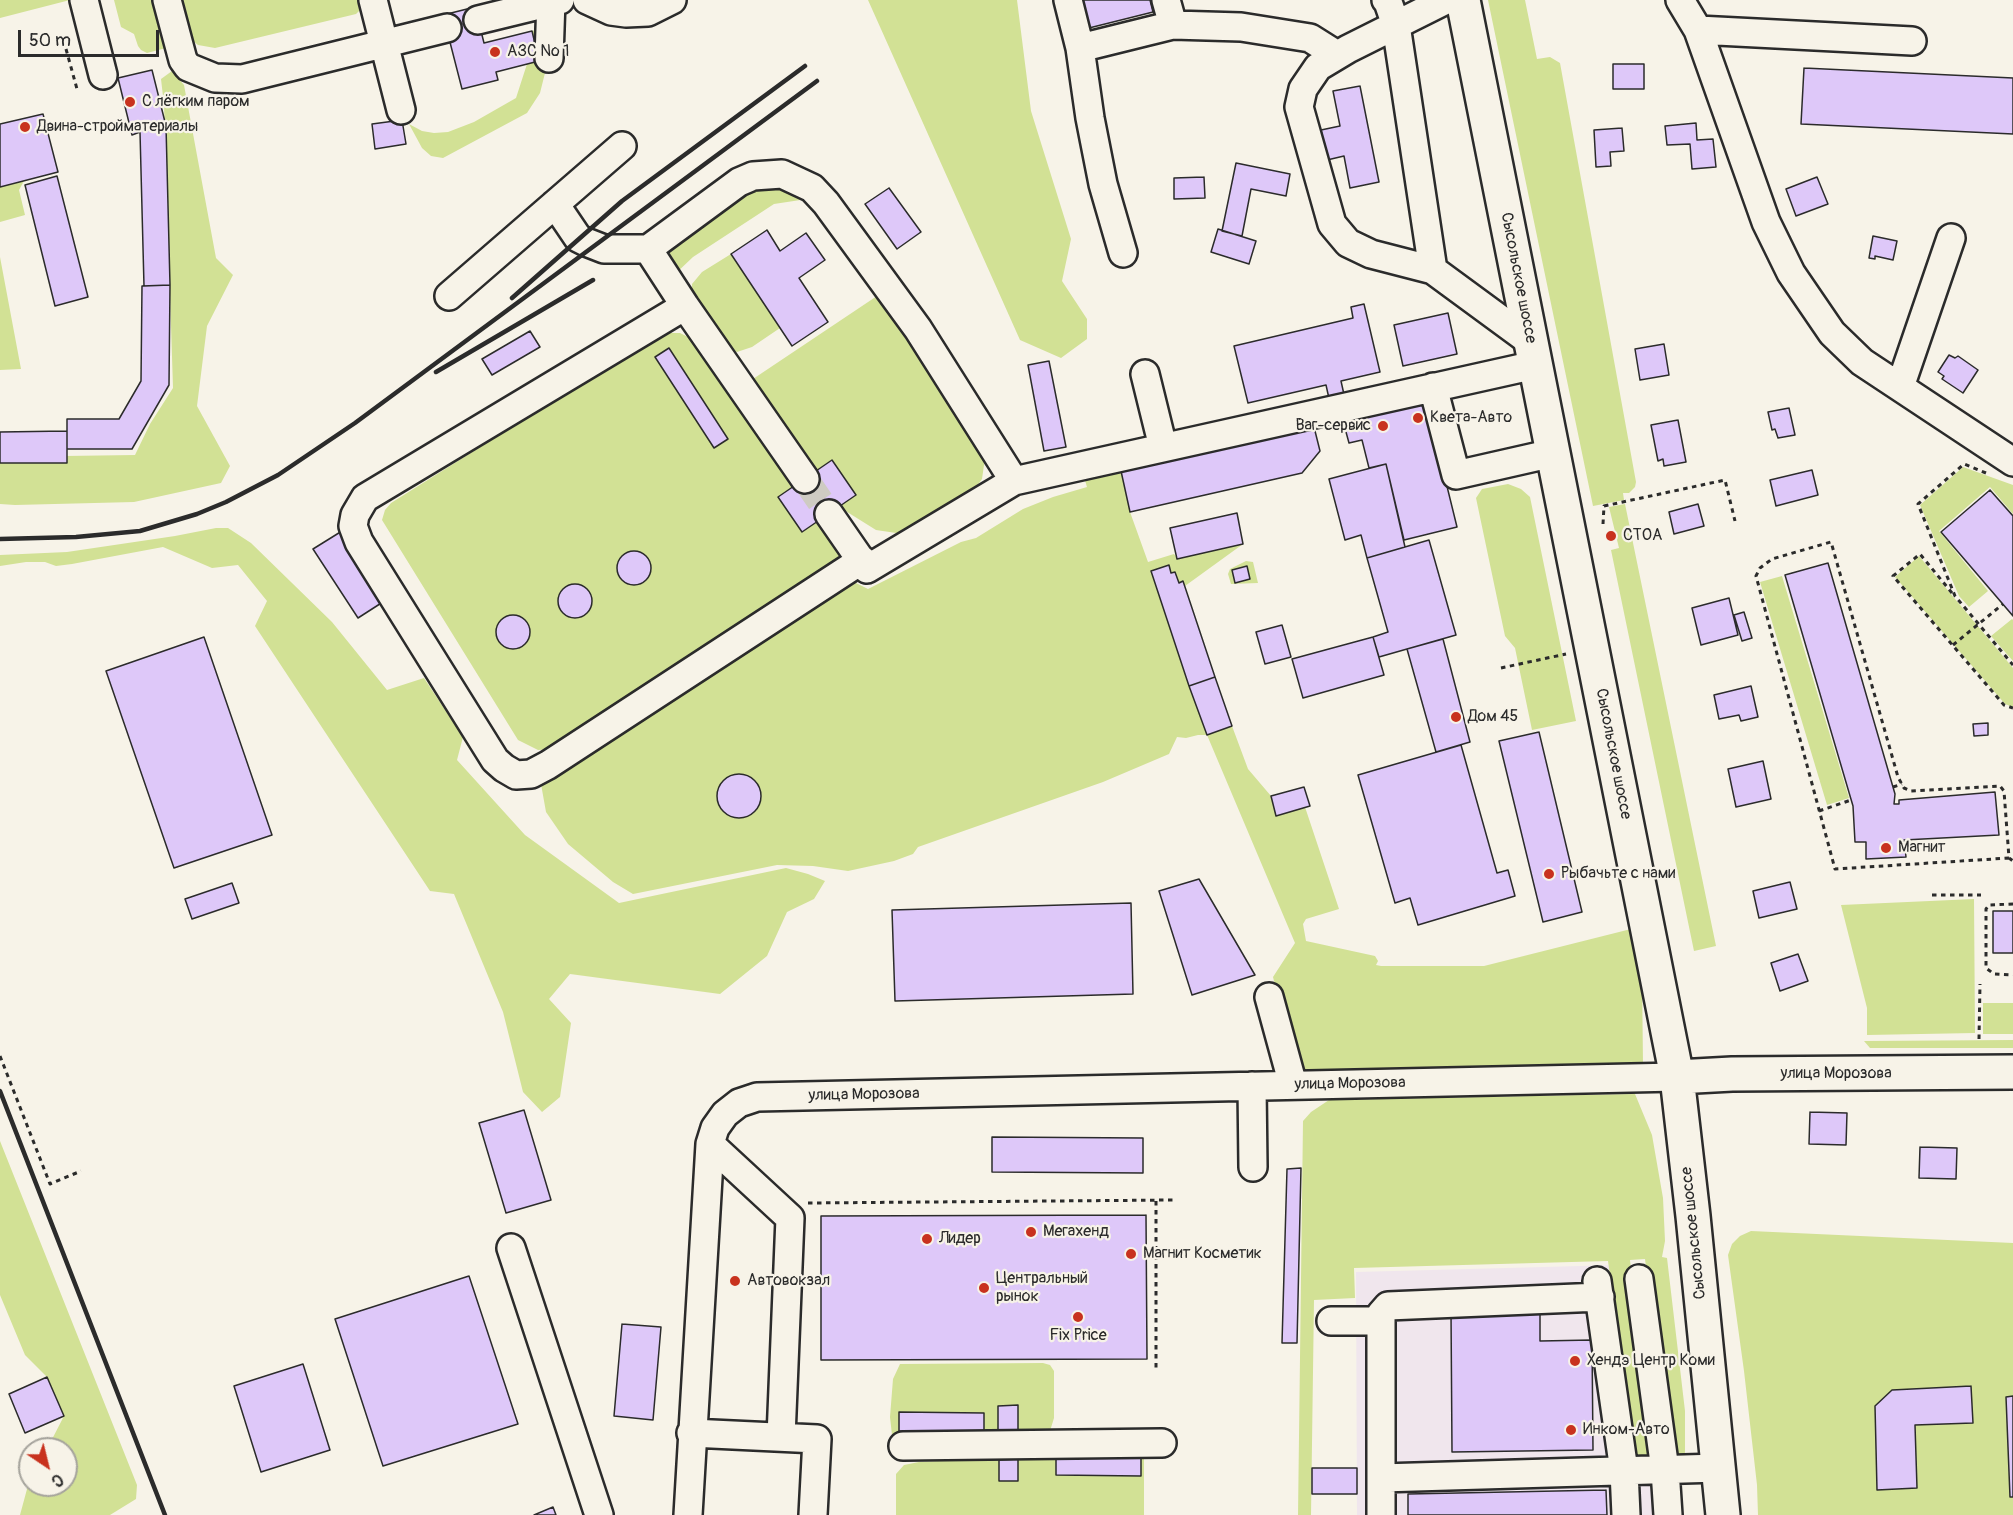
<!DOCTYPE html>
<meta charset="utf-8">
<style>
body{margin:0}
#map{position:relative;width:2013px;height:1515px;overflow:hidden;background:#f7f3e8;font-family:Pangolin,sans-serif}
canvas{display:block}
.north{position:absolute;left:18px;top:1437px;width:60px;height:60px;box-sizing:border-box;background:#f7f3e8;border:2px solid #a5a39c;border-radius:50%;rotate:145deg;font-size:16px;font-weight:700;line-height:24px;text-align:center;color:#2b2b2b}
.north::after{content:'';display:block;margin:auto;width:21px;height:27px;background:#c8321e;clip-path:polygon(50% 0,100% 100%,50% 72%,0 100%)}
.scale{position:absolute;left:18px;top:30px;width:141px;height:27px;box-sizing:border-box;border:3px solid #2b2b2b;border-top:0;padding-left:8px;font-size:18px;line-height:21px;white-space:nowrap;color:#2b2b2b;-webkit-text-stroke:4px #f7f3e8;paint-order:stroke}
</style>
<div id="map">
<canvas width="2013" height="1515"></canvas>
<div class="north">С</div>
<div class="scale">50 m</div>
</div>
<script>
const ctx = document.querySelector('canvas').getContext('2d');
ctx.lineJoin = 'round';
function paint(path, color) { ctx.fillStyle = color; ctx.fill(path, 'evenodd'); }
const poly = rows => new Path2D(rows.map(r => 'M' + r).join(''));
function strokePath(path, color, width, dash) { ctx.strokeStyle = color; ctx.lineWidth = width; ctx.lineCap = dash ? 'butt' : 'round'; ctx.setLineDash(dash || []); ctx.stroke(path); }
function write(font, color, halo, rows, align = 'center') {
  ctx.font = font + ' Pangolin,sans-serif'; ctx.lineWidth = 4.5; ctx.setLineDash([]); ctx.textBaseline = 'middle'; ctx.strokeStyle = halo; ctx.fillStyle = color; for (const [text, x, y, turn = 0] of rows) {
    ctx.save(); ctx.translate(x, y); ctx.rotate((+turn || 0) * Math.PI / 180); ctx.textAlign = isNaN(turn) ? turn : align; if (halo) ctx.strokeText(text, 0, 0); ctx.fillText(text, 0, 0); ctx.restore();
  }
}
paint(poly([
 [1656,1264,1682,1515,1357,1515,1356,1272]
]), '#f0e6ed');
paint(poly([
 [0,0,70,0,0,18],
 [114,0,157,0,167,46,166,48,147,53,141,50,138,46,134,34,121,27],
 [183,0,358,0,361,9,356,14,215,48,198,45,193,41],
 [868,0,1017,0,1031,111,1071,239,1062,281,1087,319,1087,339,1061,358,1020,340],
 [1488,0,1525,0,1537,59,1550,57,1560,63,1636,482,1635,487,1629,493,1623,493,1624,500,1593,506],
 [544,28,546,69,540,93,527,113,443,158,431,156,422,148,409,124,422,131,434,133,448,132,474,122,516,98,527,64,539,60,532,31],
 [172,71,184,85,216,258,233,275,207,326,197,406,230,466,221,483,134,502,15,505,0,504,0,461,64,456,135,455,150,424,173,388,164,105,161,79],
 [24,181,19,190,25,215,0,222,0,187],
 [779,183,807,199,774,204,693,257,673,276,660,256,736,194],
 [731,254,780,328,752,347,737,352,726,349,692,294,692,284,702,272],
 [0,257,21,369,0,370],
 [880,294,985,458,982,479,972,493,903,534,876,530,844,510,747,383],
 [662,333,680,333,692,339,839,552,841,560,551,749,538,750,518,740,382,520,385,510,391,503],
 [1112,463,1121,471,1130,512,1148,562,1174,554,1177,558,1243,544,1185,586,1183,581,1179,583,1175,572,1171,573,1169,566,1189,686,1207,735,1232,726,1248,769,1271,796,1276,815,1305,807,1339,909,1306,919,1303,924,1306,941,1375,956,1378,961,1376,965,1381,966,1484,966,1631,929,1642,974,1643,1065,1297,1072,1273,977,1295,943,1207,735,1198,735,1186,738,1177,737,1169,754,1103,782,918,847,913,854,894,861,848,871,813,866,777,865,633,894,613,882,568,844,546,812,541,784,846,584,854,582,868,589,961,542,976,538,1023,509,1053,497,1087,487,1084,477],
 [1963,467,2013,485,2013,514,1990,487,1939,531,1988,591,1969,607,1959,596,1920,505],
 [1508,484,1521,489,1530,497,1576,721,1532,730,1515,648,1505,636,1476,498,1482,489],
 [1625,504,1716,946,1694,951,1611,550,1619,548,1609,507],
 [216,528,228,528,251,543,332,622,387,690,424,678,463,737,457,760,525,835,619,903,786,868,808,874,825,881,814,899,787,912,767,956,720,994,570,974,549,999,571,1023,560,1097,542,1112,523,1092,503,1012,454,894,430,891,255,626,267,601,238,565,212,568,163,547,72,564,56,566,45,562,26,562,0,566,0,555,67,552,175,536],
 [1919,556,2013,668,2013,707,2005,704,1895,577],
 [1246,561,1253,562,1258,583,1231,584,1228,574,1230,569],
 [1782,576,1849,798,1827,805,1760,582],
 [2012,619,2013,620,2013,661,1991,636],
 [1974,899,1975,1033,1867,1035,1867,1008,1841,905],
 [1983,1003,2013,1003,2013,1034,1983,1034],
 [2013,1040,2013,1048,1870,1048,1864,1041],
 [1635,1094,1652,1135,1663,1198,1665,1241,1662,1257,1667,1258,1685,1411,1685,1454,1681,1460,1670,1458,1645,1259,1630,1260,1649,1446,1648,1455,1635,1457,1608,1261,1354,1268,1355,1298,1314,1300,1311,1515,1298,1515,1303,1121,1311,1112,1329,1100],
 [0,1141,137,1485,136,1499,110,1515,20,1515,30,1478,30,1485,66,1485,66,1449,47,1449,64,1416,47,1377,25,1355,0,1295],
 [1751,1231,2013,1243,2013,1515,1758,1515,1757,1485,1744,1371,1728,1255,1732,1244,1740,1236],
 [1043,1363,1050,1365,1054,1371,1054,1418,1050,1431,1044,1436,892,1435,890,1417,893,1379,900,1364],
 [1144,1456,1144,1515,896,1515,896,1474,904,1465,919,1462,995,1458]
]), '#d2e195');
const building = poly([
 [1082,0,1150,0,1153,12,1089,28,1082,0],
 [475,7,484,43,532,31,539,61,496,72,498,80,462,89,443,15,475,7],
 [1613,64,1644,64,1644,89,1613,89,1613,64],
 [1804,68,2013,78,2013,134,1801,124,1804,68],
 [152,70,166,126,170,285,144,286,140,132,132,135,118,78,152,70],
 [1360,86,1379,182,1350,188,1344,156,1327,160,1321,130,1340,126,1333,91,1360,86],
 [43,114,58,172,0,187,0,124,43,114],
 [402,120,406,144,375,149,372,124,402,120],
 [1696,123,1697,140,1713,139,1716,167,1692,169,1690,144,1667,145,1665,126,1696,123],
 [1622,128,1624,151,1610,152,1611,166,1596,167,1594,130,1622,128],
 [1236,163,1290,174,1286,196,1251,189,1242,236,1222,231,1236,163],
 [57,176,88,297,55,306,25,185,57,176],
 [1204,177,1205,198,1174,199,1174,178,1204,177],
 [1817,177,1828,204,1796,216,1786,189,1817,177],
 [889,188,921,232,897,249,865,204,889,188],
 [1218,229,1256,241,1249,264,1211,252,1218,229],
 [767,230,780,251,806,233,825,260,799,278,828,322,792,346,731,254,767,230],
 [1873,236,1897,241,1893,260,1875,256,1875,259,1869,258,1873,236],
 [170,285,169,385,132,449,67,449,67,419,119,419,141,381,142,286,170,285],
 [1364,304,1380,372,1341,381,1345,399,1330,403,1326,385,1248,403,1234,346,1353,318,1351,307,1364,304],
 [1448,313,1457,354,1403,366,1394,325,1448,313],
 [530,331,540,347,492,375,482,359,530,331],
 [1664,344,1669,375,1640,380,1635,349,1664,344],
 [669,348,728,439,714,448,655,357,669,348],
 [1949,355,1955,358,1958,356,1978,370,1963,393,1942,379,1944,376,1938,372,1949,355],
 [1049,361,1066,447,1044,451,1028,365,1049,361],
 [1426,401,1457,527,1404,540,1386,464,1369,468,1362,440,1349,443,1343,421,1426,401],
 [1789,408,1795,435,1778,438,1775,429,1772,430,1768,412,1789,408],
 [1678,420,1686,462,1664,466,1663,459,1658,461,1651,425,1678,420],
 [1314,427,1320,451,1302,473,1130,512,1121,471,1314,427],
 [67,431,67,463,0,463,0,432,67,431],
 [832,460,856,495,802,532,778,497,832,460],
 [1386,464,1405,547,1367,558,1361,535,1345,540,1329,479,1386,464],
 [1812,470,1818,495,1776,506,1770,480,1812,470],
 [1990,490,2013,516,2013,616,1941,532,1990,490],
 [1698,504,1704,526,1674,534,1669,512,1698,504],
 [1237,513,1243,544,1177,559,1170,528,1237,513],
 [342,531,386,600,358,618,313,549,342,531],
 [1429,540,1456,635,1379,657,1373,637,1388,632,1367,558,1429,540],
 '617 568a17 17 0 1 1 34 0a17 17 0 1 1-34 0Z',
 [1828,563,1895,794,1894,804,1899,804,1899,800,1995,792,1999,835,1904,840,1906,857,1866,859,1866,842,1855,842,1853,806,1785,575,1828,563],
 [1169,565,1171,573,1175,572,1179,583,1183,581,1215,677,1189,686,1151,571,1169,565],
 [1247,566,1250,579,1235,583,1232,570,1247,566],
 '558 601a17 17 0 1 1 34 0a17 17 0 1 1-34 0Z',
 [1729,598,1738,635,1701,645,1692,608,1729,598],
 [1744,612,1752,638,1742,641,1734,615,1744,612],
 '496 632a17 17 0 1 1 34 0a17 17 0 1 1-34 0Z',
 [1282,625,1291,657,1265,664,1256,632,1282,625],
 [204,637,272,835,174,868,106,671,204,637],
 [1373,637,1384,675,1303,698,1292,659,1373,637],
 [1443,639,1470,742,1436,752,1407,649,1443,639],
 [1215,677,1232,726,1207,735,1189,686,1215,677],
 [1751,686,1758,717,1741,721,1739,715,1719,719,1714,695,1751,686],
 [1988,723,1988,735,1974,736,1973,724,1988,723],
 [1539,732,1582,912,1543,922,1499,741,1539,732],
 [1461,745,1497,873,1508,870,1515,896,1418,925,1410,898,1395,903,1358,775,1461,745],
 [1763,761,1771,799,1736,807,1728,769,1763,761],
 '717 796a22 22 0 1 1 44 0a22 22 0 1 1-44 0Z',
 [1304,787,1310,806,1276,816,1271,796,1304,787],
 [1199,879,1255,975,1192,995,1159,891,1199,879],
 [1790,882,1797,909,1759,918,1753,891,1790,882],
 [232,883,239,903,192,919,185,899,232,883],
 [1131,903,1133,994,895,1001,892,910,1131,903],
 [1993,911,2013,911,2013,953,1993,953,1993,911],
 [1798,954,1808,981,1780,991,1771,963,1798,954],
 [524,1110,551,1200,506,1213,479,1123,524,1110],
 [1810,1112,1847,1113,1846,1145,1809,1144,1810,1112],
 [992,1137,1143,1138,1143,1173,992,1172,992,1137],
 [1920,1147,1957,1148,1956,1179,1919,1178,1920,1147],
 [1301,1168,1297,1343,1282,1343,1287,1169,1301,1168],
 [1146,1215,1147,1359,821,1360,821,1216,1146,1215],
 [469,1276,518,1424,383,1466,335,1319,469,1276],
 [1540,1311,1540,1341,1592,1340,1593,1450,1452,1452,1451,1312,1540,1311],
 [622,1324,661,1327,653,1420,614,1416,622,1324],
 [303,1364,330,1450,261,1472,234,1386,303,1364],
 [47,1377,64,1416,25,1433,9,1394,47,1377],
 [1971,1386,1973,1423,1915,1425,1917,1488,1877,1490,1875,1406,1892,1390,1971,1386],
 [2013,1396,2013,1497,2010,1497,2006,1397,2013,1396],
 [1018,1405,1018,1432,998,1432,998,1406,1018,1405],
 [899,1412,984,1413,984,1433,899,1431,899,1412],
 [1056,1456,1141,1457,1141,1476,1056,1475,1056,1456],
 [1018,1459,1018,1481,999,1481,999,1460,1018,1459],
 [1312,1468,1357,1468,1357,1494,1312,1494,1312,1468],
 [1606,1490,1607,1515,1408,1515,1408,1494,1606,1490],
 [553,1507,556,1515,534,1515,553,1507]
]);
paint(building, '#dec8f9');
strokePath(building, '#2b2b2b', 1.5);
strokePath(poly([
 [805,479,829,514]
]), '#cecbc2', 27, [27, 14]);
const minor = poly([
 [84,0,103,75],
 [167,0,183,60,188,67,215,78,242,79,447,28],
 [373,0,401,110],
 [587,0,611,11,626,13,648,12,672,0],
 [1068,0,1080,48,1173,25,1241,27,1310,38,1337,55],
 [1166,0,1173,25],
 [1386,0,1388,2,1396,25,1433,270],
 [1446,0,1348,49,1318,67,1303,89,1299,107,1332,224,1348,243,1371,254,1433,270,1531,342],
 [1680,0,1698,30,1766,222,1791,273,1832,333,1862,362,2013,462],
 [478,20,560,0],
 [1698,30,1912,41],
 [1080,48,1090,118,1103,184,1123,253],
 [549,58,551,0],
 [555,204,578,238,586,242,604,249,648,249,685,306,805,479],
 [648,249,739,182,753,176,782,174,812,188,826,203,918,329,1014,481],
 [449,296,622,146],
 [685,306,365,498,355,515,353,526,359,542,495,760,504,768,516,775,531,774,548,765,862,560],
 [1145,374,1163,447],
 [1433,387,1456,475,1553,453],
 [1900,387,1951,238],
 [829,514,867,569,1014,481,1535,365],
 [1269,997,1293,1085],
 [1252,1086,1253,1167],
 [710,1144,790,1218,781,1437],
 [511,1248,599,1515],
 [1639,1279,1665,1470,1668,1515],
 [1597,1281,1624,1471,1626,1515],
 [1331,1321,1381,1321],
 [691,1433,817,1439,813,1515],
 [903,1446,1162,1443],
 [1381,1478,1381,1314,1388,1306,1600,1297],
 [688,1515,710,1144,715,1128,725,1114,739,1103,757,1097,1677,1077],
 [1381,1515,1381,1478,1718,1468]
]);
const major = poly([
 [1463,0,1677,1077,1693,1216,1723,1515],
 [1677,1077,1732,1074,2013,1072]
]);
strokePath(minor, '#2b2b2b', 32);
strokePath(major, '#2b2b2b', 38);
strokePath(poly([
 [66,49,77,89],
 [1986,473,1964,464,1918,504,1955,596,2013,665],
 [1603,524,1604,506,1725,480,1735,521],
 [1952,593,1920,554,1893,576,2004,705,2013,708],
 [1953,645,2003,604],
 [1501,668,1566,654],
 [1893,787,1902,784],
 [1819,811,1851,800],
 [2009,858,1835,869,1756,576,1760,568,1772,559,1831,542,1898,777,1904,788,1911,791,2000,786,2004,791,2009,858,2013,861],
 [1932,895,1981,895],
 [2013,904,1989,905,1986,909,1986,968,1994,974,2013,975],
 [1979,1039,1980,984],
 [0,1056,50,1184,81,1171],
 [1156,1201,1156,1370],
 [808,1203,1174,1200]
]), '#2b2b2b', 3, [4.5, 4.5]);
strokePath(minor, '#f7f3e8', 27);
strokePath(major, '#f7f3e8', 33);
strokePath(poly([
 [512,298,622,201,805,66],
 [436,372,593,280],
 [0,539,76,537,140,531,197,514,226,502,278,475,355,423,817,81],
 [0,1091,165,1515]
]), '#2b2b2b', 4.5);
for (const [x, y, r, color] of [
 [495,52,6,"#c8321e"],
 [130,102,6,"#c8321e"],
 [25,127,6,"#c8321e"],
 [1418,418,6,"#c8321e"],
 [1383,426,6,"#c8321e"],
 [1611,536,6,"#c8321e"],
 [1456,717,6,"#c8321e"],
 [1886,848,6,"#c8321e"],
 [1549,874,6,"#c8321e"],
 [1031,1232,6,"#c8321e"],
 [927,1239,6,"#c8321e"],
 [1131,1254,6,"#c8321e"],
 [735,1281,6,"#c8321e"],
 [984,1288,6,"#c8321e"],
 [1078,1317,6,"#c8321e"],
 [1575,1361,6,"#c8321e"],
 [1571,1430,6,"#c8321e"]
]) { const dot = new Path2D(); dot.arc(x, y, r, 0, 2 * Math.PI); ctx.fillStyle = color; ctx.fill(dot); strokePath(dot, '#f7f3e8', 2); }
write('16px', '#2b2b2b', '#f7f3e8', [
 ["АЗС № 1",507,52],
 ["С лёгким паром",142,102],
 ["Двина-стройматериалы",37,127],
 ["Квета-Авто",1430,418],
 ["Ваг-сервис",1371,426,"right"],
 ["СТОА",1623,536],
 ["Дом 45",1468,717],
 ["Магнит",1898,848],
 ["Рыбачьте с нами",1561,874],
 ["Мегахенд",1043,1232],
 ["Лидер",939,1239],
 ["Магнит Косметик",1143,1254],
 ["Центральный",996,1279],
 ["рынок",996,1297],
 ["Автовокзал",747,1281],
 ["Fix Price",1078,1336,"center"],
 ["Хендэ Центр Коми",1587,1361],
 ["Инком-Авто",1583,1430]
], 'left');
write('16px', '#2b2b2b', '#f7f3e8', [
 ["Сысольское шоссе",1518,278,79],
 ["Сысольское шоссе",1613,754,79],
 ["улица Морозова",1836,1074],
 ["улица Морозова",1350,1084,-1],
 ["улица Морозова",864,1095,-1],
 ["Сысольское шоссе",1694,1233,-96]
]);
</script>
